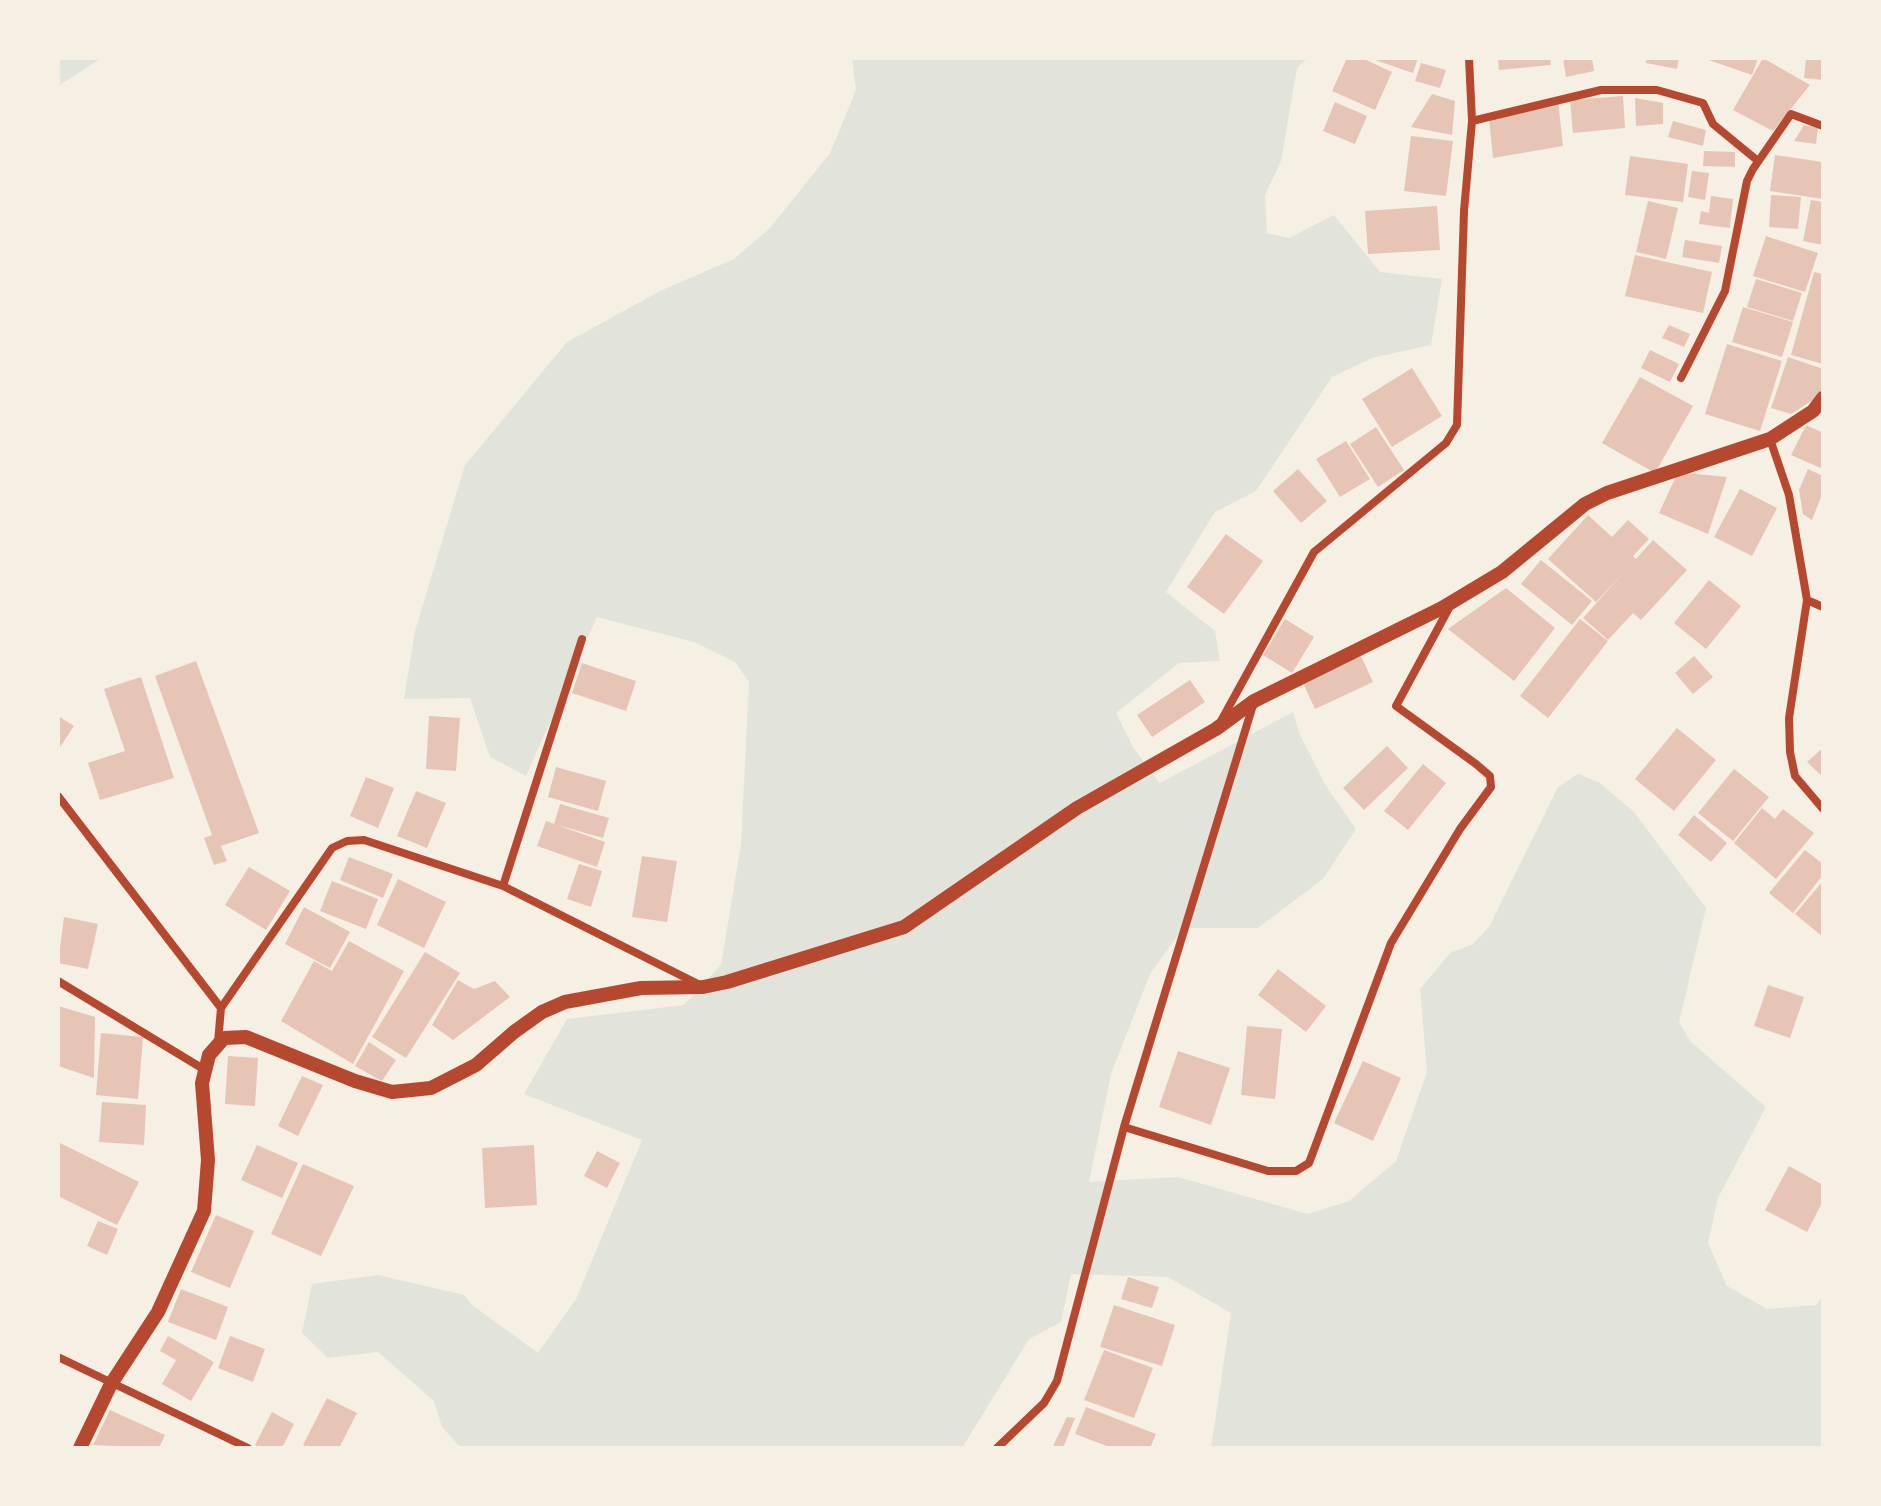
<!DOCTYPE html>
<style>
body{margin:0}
#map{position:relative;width:1881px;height:1506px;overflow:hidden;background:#f6efe4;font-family:"PT Sans Narrow",sans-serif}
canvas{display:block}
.frame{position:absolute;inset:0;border:60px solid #f6efe4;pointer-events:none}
</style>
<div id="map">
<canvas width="1881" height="1506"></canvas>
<div class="frame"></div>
</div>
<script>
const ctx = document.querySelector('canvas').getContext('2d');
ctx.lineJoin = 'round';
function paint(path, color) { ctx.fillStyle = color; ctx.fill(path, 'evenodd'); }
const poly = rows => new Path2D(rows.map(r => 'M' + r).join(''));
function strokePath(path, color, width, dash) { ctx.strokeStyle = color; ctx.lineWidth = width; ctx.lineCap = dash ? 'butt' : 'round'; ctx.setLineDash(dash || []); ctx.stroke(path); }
paint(poly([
 [58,58,102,58,58,86],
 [852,58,1308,58,1297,68,1281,161,1265,195,1267,233,1289,238,1334,215,1380,272,1442,279,1431,345,1372,358,1332,377,1256,491,1215,512,1166,592,1215,631,1220,661,1179,663,1116,713,1134,749,1160,783,1293,712,1300,735,1326,786,1356,829,1323,879,1258,928,1183,928,1150,974,1111,1074,1089,1182,1178,1177,1308,1214,1349,1201,1396,1161,1427,1072,1420,989,1450,953,1473,944,1489,927,1558,787,1578,774,1600,783,1634,812,1706,908,1679,1022,1690,1041,1766,1107,1718,1198,1708,1243,1727,1286,1767,1309,1816,1305,1823,1296,1823,1448,1211,1448,1231,1313,1168,1277,1071,1274,1061,1322,1029,1339,962,1448,461,1448,442,1427,434,1401,378,1352,328,1358,302,1333,312,1284,378,1275,464,1295,471,1304,538,1353,576,1299,642,1140,524,1094,567,1019,684,1005,721,965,741,844,749,682,735,662,694,642,597,617,526,776,490,757,470,698,404,699,415,631,465,465,567,342,660,291,734,259,770,228,830,153,856,90]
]), '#e2e4dc');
paint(poly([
 [1347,58,1362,58,1392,72,1375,110,1332,91],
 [1369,58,1418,58,1413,73],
 [1498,58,1550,58,1551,65,1499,70],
 [1563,58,1592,58,1594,71,1566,77],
 [1647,58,1679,58,1677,69,1646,63],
 [1703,58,1758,58,1752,75],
 [1763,58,1810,85,1773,131,1733,110],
 [1806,58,1823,58,1823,80,1804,78],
 [1421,63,1446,70,1440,88,1415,81],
 [1432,94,1455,101,1452,135,1411,127],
 [1623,96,1625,128,1573,133,1570,100],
 [1635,98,1663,103,1663,124,1636,126],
 [1558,101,1563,146,1493,158,1489,118],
 [1335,102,1367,116,1355,144,1323,131],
 [1673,121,1706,130,1703,146,1668,137],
 [1804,125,1818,127,1816,144,1794,141],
 [1411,136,1453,141,1446,196,1404,191],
 [1704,151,1735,152,1735,167,1703,166],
 [1775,155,1823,162,1823,199,1770,191],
 [1630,156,1688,164,1683,202,1625,195],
 [1692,171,1709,173,1705,200,1688,197],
 [1771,195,1801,197,1798,229,1769,227],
 [1711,196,1733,199,1730,228,1699,224,1701,211,1709,213],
 [1811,200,1823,202,1823,245,1803,241],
 [1648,201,1678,208,1666,259,1636,252],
 [1437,206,1440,250,1368,254,1365,211],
 [1766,236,1818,253,1805,292,1753,276],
 [1685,240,1722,246,1719,263,1682,257],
 [1635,255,1712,272,1703,313,1625,296],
 [1814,272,1823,274,1823,364,1791,355],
 [1756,279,1802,293,1793,321,1747,307],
 [1743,307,1793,322,1782,357,1732,342],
 [1669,325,1690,334,1684,347,1662,338],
 [1727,344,1782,361,1760,431,1705,414],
 [1650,350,1679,364,1670,382,1641,368],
 [1788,357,1823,369,1822,394,1791,414,1771,408],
 [1412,368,1442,416,1392,447,1362,399],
 [1640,377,1693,406,1655,473,1602,443],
 [1806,425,1823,433,1823,469,1791,455],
 [1376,427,1404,470,1378,487,1350,444],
 [1346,441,1370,479,1340,497,1316,459],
 [1298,469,1327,501,1301,523,1273,491],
 [1808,469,1823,476,1823,492,1812,520,1803,514,1799,490],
 [1678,472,1727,477,1708,534,1659,513],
 [1740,489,1777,508,1752,556,1714,537],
 [1588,515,1612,537,1628,520,1649,539,1633,556,1636,559,1653,540,1687,570,1641,620,1633,613,1608,640,1583,618,1624,572,1596,602,1548,559],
 [1226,534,1263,561,1224,614,1187,587],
 [1541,560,1592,601,1572,625,1521,584],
 [1709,580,1741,606,1706,649,1674,623],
 [1506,588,1555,628,1514,681,1448,629],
 [1285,619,1314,637,1292,673,1263,655],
 [1580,619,1608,641,1548,718,1520,696],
 [1360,654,1373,682,1315,709,1302,681],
 [1694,656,1713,677,1693,694,1675,673],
 [196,661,259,833,221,846,227,861,214,865,204,838,212,835,155,676],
 [582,663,636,681,626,711,572,693],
 [141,677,174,778,100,800,88,763,125,751,104,689],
 [1190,680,1205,702,1152,737,1137,715],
 [58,716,74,726,58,750],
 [429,716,460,718,456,771,426,769],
 [1677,728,1716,760,1674,811,1635,779],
 [1387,746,1408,768,1364,810,1343,788],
 [1823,748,1823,777,1807,762],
 [1423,764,1446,783,1408,830,1384,811],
 [556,767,606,781,598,811,548,797],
 [1734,769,1769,797,1733,841,1698,813],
 [366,777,394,788,378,828,350,816],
 [416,791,446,803,427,848,397,836],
 [560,804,609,818,603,838,554,824],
 [1762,808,1775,819,1783,809,1814,833,1776,879,1734,843],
 [1694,815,1727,843,1711,862,1678,835],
 [546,821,605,842,597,867,537,846],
 [1805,850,1823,864,1823,875,1793,913,1769,893],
 [642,856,677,861,667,922,632,917],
 [349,857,393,874,383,898,340,880],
 [579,864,602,871,591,907,567,899],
 [249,867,290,891,266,930,225,905],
 [398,879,446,902,424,948,377,925],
 [332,881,378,899,366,929,320,911],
 [1823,881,1823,937,1795,914],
 [304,907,350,932,330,968,285,944],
 [64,917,98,924,88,969,58,963],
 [349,941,404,971,353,1064,281,1021,314,961,332,971],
 [425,952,460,973,406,1058,372,1037],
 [1278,969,1326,1006,1306,1032,1258,995],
 [458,980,474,989,495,981,510,997,453,1040,432,1025],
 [1768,985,1804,997,1790,1038,1754,1026],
 [58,1006,95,1017,94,1078,58,1066],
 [1247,1026,1282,1029,1275,1099,1241,1095],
 [101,1033,143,1037,138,1099,96,1095],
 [369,1042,396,1060,382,1081,355,1066],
 [1178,1051,1230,1068,1211,1125,1159,1107],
 [228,1056,258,1058,255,1106,225,1104],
 [1363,1061,1401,1078,1373,1141,1334,1123],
 [302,1076,323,1085,298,1136,278,1126],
 [102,1102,146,1105,144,1145,99,1142],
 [58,1142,139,1182,117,1225,58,1196],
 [257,1145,298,1163,282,1198,241,1180],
 [534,1145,537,1205,485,1208,482,1148],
 [597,1151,620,1163,607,1188,584,1176],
 [303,1164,354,1186,321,1256,271,1234],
 [1789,1166,1823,1185,1823,1201,1807,1232,1765,1210],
 [216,1215,254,1231,230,1288,191,1272],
 [98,1221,118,1229,107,1255,87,1246],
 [1128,1277,1159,1287,1152,1308,1121,1299],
 [181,1289,228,1307,216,1340,168,1322],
 [1114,1305,1175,1325,1162,1366,1100,1347],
 [168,1336,214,1362,191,1401,162,1384,176,1360,160,1351],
 [230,1336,265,1349,253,1382,218,1368],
 [1104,1350,1153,1368,1134,1418,1084,1400],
 [327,1398,357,1413,339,1448,309,1448,303,1445],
 [1086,1407,1156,1434,1150,1448,1112,1448,1075,1434],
 [110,1410,165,1435,159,1448,93,1445],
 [272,1412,294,1424,282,1448,261,1448,255,1445],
 [1067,1417,1075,1418,1063,1448,1052,1448]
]), '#e6c5b7');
strokePath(poly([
 [1472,121,1601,90,1657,90,1703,103,1713,124,1758,161],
 [1681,378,1725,291,1747,181,1753,169,1791,114,1823,126],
 [1770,439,1789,495,1807,600,1789,718,1790,752,1795,776,1823,809],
 [1807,600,1823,607],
 [1221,721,1314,552,1446,443,1457,425,1464,211,1472,121,1469,58],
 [58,796,221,1008],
 [503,886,582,639],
 [58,981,205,1070],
 [218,1042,221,1008,332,848,347,841,364,840,503,886,700,985],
 [1124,1127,1268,1171,1296,1171,1309,1163,1391,943,1460,829,1491,787,1490,776,1476,764,1396,706,1449,608],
 [58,1357,248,1448],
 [997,1448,1044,1403,1057,1381,1124,1127,1253,705]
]), '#b5482f', 8);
strokePath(poly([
 [80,1448,111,1384,158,1312,204,1211,208,1160,202,1083,209,1055,224,1038,246,1037,355,1081,392,1092,431,1088,476,1065,514,1032,542,1012,565,1002,641,988,703,987,727,982,904,927,1077,808,1216,729,1254,701,1442,608,1502,572,1585,504,1607,493,1770,439,1813,411,1823,398]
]), '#b5482f', 14);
</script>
